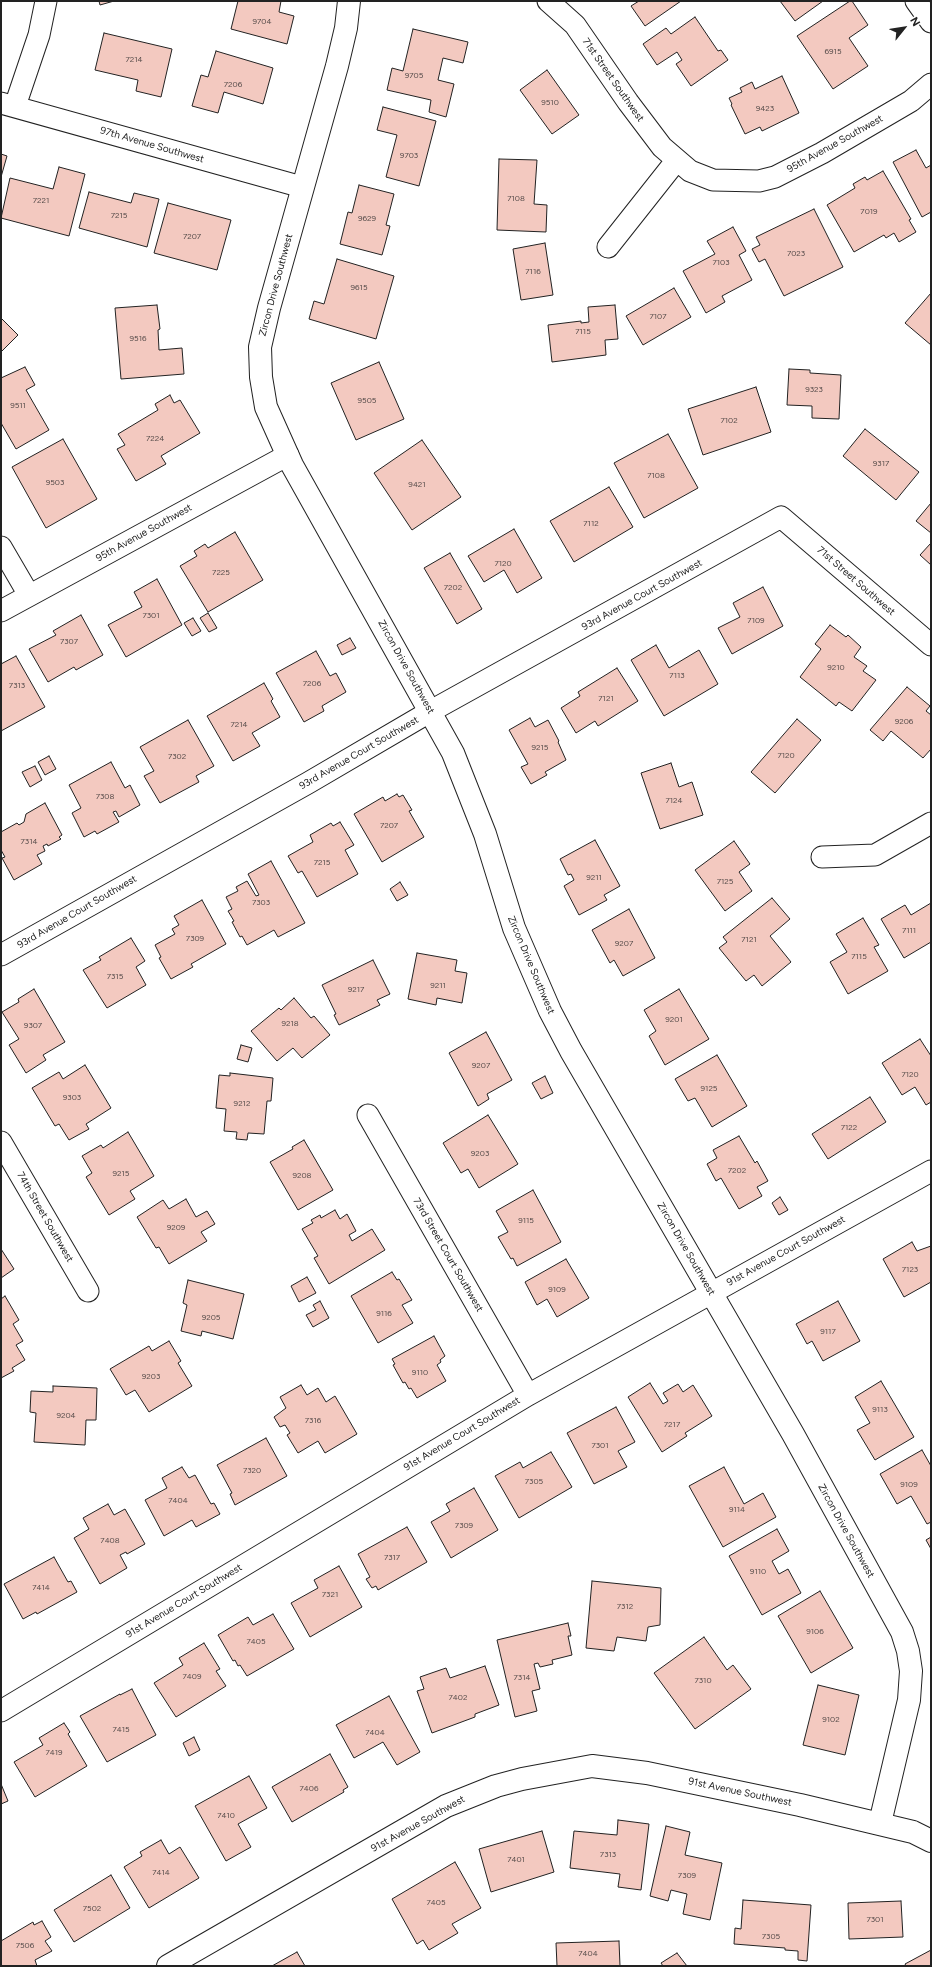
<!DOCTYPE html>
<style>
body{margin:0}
#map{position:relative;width:932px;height:1967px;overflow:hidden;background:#fff;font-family:Figtree,sans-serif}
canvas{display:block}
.frame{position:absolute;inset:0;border:2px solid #222;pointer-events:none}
.north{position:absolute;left:884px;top:8px;width:40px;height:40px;-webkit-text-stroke:3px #fff;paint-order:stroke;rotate:60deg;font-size:11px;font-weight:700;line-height:16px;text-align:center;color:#222}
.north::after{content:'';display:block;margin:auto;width:14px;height:18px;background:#222;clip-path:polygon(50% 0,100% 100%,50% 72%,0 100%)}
</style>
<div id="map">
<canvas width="932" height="1967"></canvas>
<div class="frame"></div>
<div class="north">N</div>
</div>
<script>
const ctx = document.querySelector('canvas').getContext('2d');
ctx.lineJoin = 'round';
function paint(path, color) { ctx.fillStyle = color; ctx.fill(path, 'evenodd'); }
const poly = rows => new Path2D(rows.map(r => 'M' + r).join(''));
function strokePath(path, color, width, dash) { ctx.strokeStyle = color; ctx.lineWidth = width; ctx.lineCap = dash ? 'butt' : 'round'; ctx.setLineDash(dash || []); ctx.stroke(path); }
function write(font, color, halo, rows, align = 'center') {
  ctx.font = font + ' Figtree,sans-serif'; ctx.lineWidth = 3; ctx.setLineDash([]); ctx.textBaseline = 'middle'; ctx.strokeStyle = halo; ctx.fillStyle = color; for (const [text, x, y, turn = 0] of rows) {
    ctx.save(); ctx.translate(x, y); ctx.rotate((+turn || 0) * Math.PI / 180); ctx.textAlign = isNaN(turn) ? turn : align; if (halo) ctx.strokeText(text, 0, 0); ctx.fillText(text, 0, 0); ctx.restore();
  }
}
const building = poly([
 [99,1,114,1,100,5,99,1],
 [238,1,281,1,279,12,294,16,287,44,231,29,238,1],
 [639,1,681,1,645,26,631,6,639,1],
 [780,1,823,1,795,21,780,1],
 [850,1,852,1,868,25,849,38,868,66,833,89,797,36,850,1],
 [695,17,718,51,721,50,728,60,691,86,676,64,682,60,677,52,657,65,643,44,666,28,671,34,695,17],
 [413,29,468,42,463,63,443,58,438,80,454,84,446,117,429,112,431,100,387,90,392,68,403,71,413,29],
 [104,33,172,49,161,97,136,91,138,80,95,70,104,33],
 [216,51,273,68,263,104,224,92,218,113,192,106,201,75,208,77,216,51],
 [547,70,579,115,552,134,520,90,547,70],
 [782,76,799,113,762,131,760,127,745,134,731,105,732,104,729,98,742,92,740,88,752,82,755,89,782,76],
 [383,107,436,121,419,186,386,177,397,135,377,130,383,107],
 [916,150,926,168,931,165,931,212,922,217,893,162,916,150],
 [1,154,7,156,1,177,1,154],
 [499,159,537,160,534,204,547,205,546,232,497,230,499,159],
 [59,167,85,174,69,236,1,218,10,178,53,189,59,167],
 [883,171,911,219,909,220,916,232,899,242,894,233,886,238,884,235,854,252,827,205,855,188,853,184,865,177,867,180,883,171],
 [359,185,394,194,386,225,390,226,382,255,340,244,348,212,352,213,359,185],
 [89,192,131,203,134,193,159,199,147,247,79,228,89,192],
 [168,203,231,220,217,270,154,253,168,203],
 [814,209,843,267,784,296,765,259,759,262,752,249,760,245,756,237,814,209],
 [733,227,746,251,739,255,752,280,722,296,725,302,706,313,683,271,715,254,707,241,733,227],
 [545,243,553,295,521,300,513,249,545,243],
 [337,259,394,276,376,339,309,319,314,301,324,304,337,259],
 [674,288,691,317,643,345,626,316,674,288],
 [931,293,931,345,905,323,931,293],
 [157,305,160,329,158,330,159,350,182,348,184,374,121,379,115,308,157,305],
 [615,305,618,339,605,340,606,355,552,362,548,325,581,321,581,323,589,322,588,307,615,305],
 [1,318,18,335,1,352,1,318],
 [379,362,404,419,356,440,331,383,379,362],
 [25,367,35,385,26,390,49,430,16,449,1,423,1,378,25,367],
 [789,369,810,370,810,373,841,375,839,419,812,418,812,406,787,405,789,369],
 [756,387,771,432,703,455,688,409,756,387],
 [170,395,174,403,180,400,200,433,161,456,166,464,136,481,117,449,125,445,118,434,158,410,155,404,170,395],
 [865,429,919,472,896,500,843,456,865,429],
 [668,434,698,488,644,518,614,463,668,434],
 [63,439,97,499,46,528,12,467,63,439],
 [422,440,461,497,412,530,374,473,422,440],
 [609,487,633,527,574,562,550,521,609,487],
 [931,503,931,533,916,521,931,503],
 [514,529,542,578,517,593,504,570,484,582,468,556,514,529],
 [235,532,263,580,208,612,180,566,197,556,194,551,205,544,208,548,235,532],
 [931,543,931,565,920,555,931,543],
 [450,553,482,609,457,624,424,568,450,553],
 [157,579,182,625,126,657,108,625,142,607,134,592,157,579],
 [763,587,783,626,732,654,718,628,740,617,733,603,763,587],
 [208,613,217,628,209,632,200,618,208,613],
 [81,615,103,655,76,670,74,667,48,682,29,649,56,635,53,631,81,615],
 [193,618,201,631,192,636,184,623,193,618],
 [830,625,846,637,848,635,861,647,854,657,867,666,863,671,876,680,852,711,839,702,836,706,800,677,821,649,815,644,830,625],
 [350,638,356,648,342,655,337,645,350,638],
 [656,645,669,668,699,650,718,684,664,716,631,660,656,645],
 [316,651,330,676,336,673,346,692,322,706,324,711,304,722,276,673,316,651],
 [16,656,45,707,1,731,1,664,16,656],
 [617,668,638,701,598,726,595,721,576,733,561,708,580,696,578,692,617,668],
 [264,683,273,699,271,701,280,717,252,733,260,746,233,761,207,716,264,683],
 [907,687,930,706,926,711,931,715,931,749,923,758,891,731,883,741,870,730,907,687],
 [530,718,535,727,548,720,559,741,558,742,566,760,545,772,547,775,531,784,521,767,528,764,509,730,530,718],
 [797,719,821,740,775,793,751,772,797,719],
 [188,720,214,766,196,776,199,782,160,803,144,776,154,771,140,747,188,720],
 [49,756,56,769,45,775,38,762,49,756],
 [111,762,125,788,130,785,140,805,119,817,116,811,113,812,119,822,97,834,95,831,84,837,72,813,81,808,69,785,111,762],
 [671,763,679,787,692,782,703,815,660,829,641,773,671,763],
 [35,766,42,780,30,787,22,772,35,766],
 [397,794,399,797,403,795,412,810,409,811,424,837,382,862,354,814,383,797,385,801,397,794],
 [45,803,62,835,59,837,61,839,48,846,47,844,43,846,45,851,37,855,42,864,14,880,2,858,5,857,1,850,1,832,17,823,19,825,24,822,26,814,45,803],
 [340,822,354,845,345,850,358,874,317,897,302,871,298,873,288,856,313,842,310,835,331,823,333,826,340,822],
 [595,840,620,886,604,895,607,900,579,915,564,886,574,880,571,874,568,875,560,859,595,840],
 [734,841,750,864,739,872,752,891,725,911,695,870,734,841],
 [271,861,305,923,278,937,274,930,247,945,242,936,240,937,232,922,234,921,228,911,232,909,226,897,238,891,236,887,247,881,256,896,259,895,248,874,271,861],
 [400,882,408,895,397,901,390,889,400,882],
 [772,898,790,919,770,936,791,962,762,986,754,975,746,981,719,948,727,942,723,937,772,898],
 [202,900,226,944,191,964,193,967,171,979,159,958,161,957,155,945,175,934,172,929,179,925,174,916,202,900],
 [931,903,931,942,904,958,881,919,905,905,911,915,931,903],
 [629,909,655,958,623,976,614,960,610,963,592,930,629,909],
 [863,918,879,945,874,947,888,971,848,994,830,962,847,952,836,934,863,918],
 [131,938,145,961,136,967,146,985,107,1008,83,970,101,960,99,957,131,938],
 [417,953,457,960,455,971,467,973,462,1003,437,998,436,1005,408,999,417,953],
 [373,960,390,994,377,1000,380,1005,339,1025,334,1015,336,1014,322,985,373,960],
 [34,989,65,1042,43,1055,46,1060,26,1073,9,1045,19,1039,2,1012,19,1002,18,999,34,989],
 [679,989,709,1039,665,1065,649,1036,656,1031,644,1010,679,989],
 [294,998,311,1018,314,1016,330,1035,302,1058,293,1048,277,1061,251,1031,279,1008,281,1010,294,998],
 [486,1032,512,1080,487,1094,489,1099,478,1106,449,1053,486,1032],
 [920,1039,931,1056,931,1102,926,1105,915,1087,902,1095,882,1063,920,1039],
 [241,1045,252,1048,248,1062,237,1059,241,1045],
 [717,1055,747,1106,712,1127,695,1098,688,1101,675,1079,717,1055],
 [85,1065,111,1108,86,1124,89,1129,69,1140,59,1124,55,1126,32,1088,59,1072,63,1079,85,1065],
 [230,1073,273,1078,271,1101,267,1101,264,1134,248,1133,247,1140,236,1139,237,1132,224,1131,226,1109,216,1108,219,1075,230,1076,230,1073],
 [545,1076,553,1093,541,1099,532,1083,545,1076],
 [870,1097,886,1122,828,1159,812,1134,870,1097],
 [488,1115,518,1164,479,1188,468,1169,461,1173,443,1143,488,1115],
 [128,1132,154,1176,130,1191,135,1199,109,1215,86,1177,92,1173,82,1156,101,1145,103,1148,128,1132],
 [739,1136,755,1163,757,1161,768,1181,757,1187,762,1196,739,1209,721,1178,716,1181,707,1164,717,1158,713,1150,739,1136],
 [304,1140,333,1190,298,1210,270,1162,293,1149,292,1147,304,1140],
 [533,1190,561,1242,517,1266,513,1258,511,1259,498,1237,508,1232,496,1211,533,1190],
 [780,1197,788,1210,779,1215,772,1203,780,1197],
 [186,1199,196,1217,207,1211,215,1224,201,1232,207,1241,169,1264,159,1247,156,1248,137,1217,163,1200,169,1209,186,1199],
 [335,1210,340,1219,347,1214,356,1231,349,1235,352,1241,372,1229,385,1250,329,1284,314,1258,318,1256,302,1229,313,1223,311,1220,320,1215,321,1218,335,1210],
 [912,1242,917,1251,931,1246,931,1282,904,1297,883,1259,912,1242],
 [1,1249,14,1269,1,1278,1,1249],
 [566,1259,589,1298,557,1317,547,1299,537,1305,525,1282,566,1259],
 [392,1272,397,1280,399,1279,412,1300,402,1305,413,1323,378,1343,351,1296,392,1272],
 [307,1277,316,1293,299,1302,291,1286,307,1277],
 [188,1280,244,1294,233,1339,202,1331,201,1336,181,1331,187,1305,183,1303,188,1280],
 [5,1296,19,1320,13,1324,23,1341,16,1345,25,1360,12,1368,14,1371,1,1378,1,1299,5,1296],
 [320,1301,329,1318,313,1327,306,1315,316,1310,313,1305,320,1301],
 [838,1301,860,1341,823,1361,812,1341,807,1344,796,1324,838,1301],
 [434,1336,445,1356,440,1360,441,1362,437,1365,446,1381,417,1398,411,1388,409,1389,405,1382,403,1383,393,1365,395,1364,392,1359,434,1336],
 [169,1341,181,1361,178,1363,192,1386,149,1412,135,1390,126,1395,110,1369,149,1346,152,1351,169,1341],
 [881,1381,914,1437,875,1460,857,1430,870,1423,855,1397,881,1381],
 [650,1383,663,1404,668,1401,663,1393,678,1384,683,1392,693,1385,712,1416,685,1433,687,1436,662,1452,628,1397,650,1383],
 [301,1385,307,1395,318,1388,326,1402,335,1396,357,1434,325,1453,318,1441,298,1453,287,1435,290,1433,285,1425,280,1427,274,1417,286,1408,280,1397,301,1385],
 [53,1386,97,1388,96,1420,86,1420,85,1445,34,1442,36,1413,30,1412,31,1391,53,1392,53,1386],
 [616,1407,635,1442,618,1451,627,1467,594,1484,567,1433,616,1407],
 [266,1438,287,1476,235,1505,230,1494,232,1493,217,1465,266,1438],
 [922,1450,931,1466,931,1522,927,1524,911,1496,897,1504,880,1474,922,1450],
 [551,1452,572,1487,519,1518,495,1476,520,1462,523,1468,551,1452],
 [182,1467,189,1478,195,1475,211,1504,214,1503,220,1514,196,1527,192,1520,164,1536,145,1500,167,1488,162,1478,182,1467],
 [724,1467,744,1504,763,1493,776,1517,723,1547,689,1486,724,1467],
 [474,1488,498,1530,451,1558,431,1522,450,1511,446,1504,474,1488],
 [108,1504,114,1515,125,1509,145,1544,127,1554,126,1552,120,1555,127,1568,100,1584,74,1538,89,1529,83,1518,108,1504],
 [407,1527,427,1562,378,1590,376,1586,372,1588,366,1579,370,1577,358,1554,407,1527],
 [777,1529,789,1551,772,1561,779,1574,788,1569,801,1593,762,1615,729,1556,777,1529],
 [931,1537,931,1549,926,1540,931,1537],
 [54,1557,68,1582,71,1581,77,1592,37,1614,36,1612,23,1619,4,1584,54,1557],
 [339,1566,362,1607,310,1637,291,1603,318,1588,314,1580,339,1566],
 [592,1581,661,1588,660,1625,648,1627,646,1641,617,1637,614,1651,586,1648,592,1581],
 [820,1591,853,1648,811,1673,778,1616,820,1591],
 [273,1614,294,1649,247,1676,240,1665,238,1666,235,1660,233,1661,218,1635,248,1617,253,1625,273,1614],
 [568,1623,571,1636,568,1636,572,1655,552,1660,553,1664,540,1667,538,1663,534,1664,540,1689,532,1691,537,1711,515,1717,497,1640,568,1623],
 [704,1637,727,1670,733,1665,751,1689,695,1729,654,1673,704,1637],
 [204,1643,220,1669,216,1671,226,1686,176,1717,154,1683,183,1665,179,1658,204,1643],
 [485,1666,499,1705,475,1714,475,1717,432,1733,417,1691,424,1689,420,1677,446,1668,450,1678,485,1666],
 [818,1685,859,1695,845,1755,803,1745,818,1685],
 [132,1689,156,1735,107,1762,80,1716,120,1694,120,1695,132,1689],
 [389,1696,420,1752,397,1765,383,1742,354,1758,336,1725,389,1696],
 [64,1723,70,1732,68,1734,87,1766,35,1797,14,1762,43,1745,39,1738,64,1723],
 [194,1737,200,1750,189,1756,183,1743,194,1737],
 [330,1754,348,1787,343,1790,344,1792,292,1822,272,1787,330,1754],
 [249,1776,267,1808,238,1824,251,1847,226,1861,195,1806,249,1776],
 [1,1784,8,1801,1,1804,1,1784],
 [618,1820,649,1824,641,1890,618,1887,620,1874,570,1868,574,1831,617,1835,618,1820],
 [666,1826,690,1832,685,1855,722,1863,710,1920,683,1914,687,1894,671,1890,668,1901,650,1896,666,1826],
 [542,1831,554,1872,491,1892,479,1849,542,1831],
 [161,1840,169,1854,180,1847,199,1878,149,1908,124,1867,142,1856,140,1852,161,1840],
 [455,1862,481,1908,452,1924,458,1933,429,1950,423,1940,417,1944,392,1899,455,1862],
 [111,1875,130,1908,74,1942,54,1910,111,1875],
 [743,1900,811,1905,807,1961,798,1960,798,1951,785,1950,785,1948,734,1944,735,1928,741,1929,743,1900],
 [901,1901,903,1937,849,1939,848,1903,901,1901],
 [42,1921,51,1937,45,1941,52,1951,35,1960,37,1966,1,1966,1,1941,33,1922,34,1925,42,1921],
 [619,1941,620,1966,557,1966,556,1943,619,1941],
 [931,1950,931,1966,906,1966,905,1964,931,1950],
 [297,1952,305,1966,272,1966,297,1952],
 [677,1953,687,1966,663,1966,661,1963,677,1953]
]);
paint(building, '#f3c9c0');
strokePath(building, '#222', 1);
const minor = poly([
 [548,1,575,25,628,102,662,147,690,171,713,180,759,181,775,177,822,153,911,101,931,84],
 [916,1,931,22],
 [1,103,302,187],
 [15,106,39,35,46,1],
 [608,247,676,161],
 [1,547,29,595],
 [1,611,288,455],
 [822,857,875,855,931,823],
 [1,955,308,783,431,711,781,517,931,645],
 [368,1115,528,1395],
 [1,1142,88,1291],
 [1,1711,528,1395,931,1171]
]);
const tertiary = poly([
 [349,1,346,28,337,66,269,308,260,347,261,377,266,407,292,465,453,753,485,834,514,928,550,1011,571,1051,793,1434,902,1632,908,1651,911,1671,909,1700,880,1823],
 [168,1966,446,1806,496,1786,522,1779,592,1766,647,1773,800,1805,913,1832,931,1841]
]);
strokePath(minor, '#222', 23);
strokePath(tertiary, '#222', 24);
strokePath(minor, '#fff', 21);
strokePath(tertiary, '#fff', 22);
write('8px', '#564c4a', null, [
 ["9704",262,22],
 ["6915",833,52],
 ["7214",134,60],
 ["9705",414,76],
 ["7206",233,85],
 ["9510",550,103],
 ["9423",765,109],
 ["9703",409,156],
 ["7108",516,199],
 ["7221",41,201],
 ["7019",869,212],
 ["7215",119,216],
 ["9629",367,219],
 ["7207",192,237],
 ["7023",796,254],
 ["7103",721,263],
 ["7116",533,272],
 ["9615",359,288],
 ["7107",658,317],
 ["7115",583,332],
 ["9516",138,339],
 ["9323",814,390],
 ["9505",367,401],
 ["9511",18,406],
 ["7102",729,421],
 ["7224",155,439],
 ["9317",881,464],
 ["7108",656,476],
 ["9503",55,483],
 ["9421",417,485],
 ["7112",591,524],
 ["7120",503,564],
 ["7225",221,573],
 ["7202",453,588],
 ["7301",151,616],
 ["7109",756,621],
 ["7307",69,642],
 ["9210",836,668],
 ["7113",677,676],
 ["7206",312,684],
 ["7313",17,686],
 ["7121",606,699],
 ["9206",904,722],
 ["7214",239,725],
 ["9215",540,748],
 ["7120",786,756],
 ["7302",177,757],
 ["7308",105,797],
 ["7124",674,801],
 ["7207",389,826],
 ["7314",29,842],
 ["7215",322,863],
 ["9211",594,878],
 ["7125",725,882],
 ["7303",261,903],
 ["7111",909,931],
 ["7309",195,939],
 ["7121",749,940],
 ["9207",624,944],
 ["7115",859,957],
 ["7315",115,977],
 ["9211",438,986],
 ["9217",356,990],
 ["9201",674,1020],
 ["9218",290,1024],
 ["9307",33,1026],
 ["9207",481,1066],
 ["7120",910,1075],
 ["9125",709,1089],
 ["9303",72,1098],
 ["9212",242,1104],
 ["7122",849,1128],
 ["9203",480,1154],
 ["7202",737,1171],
 ["9215",121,1174],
 ["9208",302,1176],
 ["9115",526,1221],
 ["9209",176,1228],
 ["7123",910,1270],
 ["9109",557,1290],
 ["9116",384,1314],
 ["9205",211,1318],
 ["9117",828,1332],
 ["9110",420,1373],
 ["9203",151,1377],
 ["9113",880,1410],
 ["9204",66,1416],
 ["7316",313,1421],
 ["7217",672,1425],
 ["7301",600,1446],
 ["7320",252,1471],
 ["7305",534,1482],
 ["9109",909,1485],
 ["7404",178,1501],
 ["9114",737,1510],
 ["7309",464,1526],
 ["7408",110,1541],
 ["7317",392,1558],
 ["9110",758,1572],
 ["7414",41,1588],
 ["7321",330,1595],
 ["7312",625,1607],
 ["9106",815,1632],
 ["7405",256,1642],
 ["7409",192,1677],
 ["7314",522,1678],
 ["7310",703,1681],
 ["7402",458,1698],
 ["9102",831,1720],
 ["7415",121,1730],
 ["7404",375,1733],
 ["7419",54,1753],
 ["7406",309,1789],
 ["7410",226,1816],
 ["7313",608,1855],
 ["7401",516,1860],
 ["7414",161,1873],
 ["7309",687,1876],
 ["7405",436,1903],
 ["7502",92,1909],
 ["7301",875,1920],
 ["7305",771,1937],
 ["7506",25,1946],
 ["7404",588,1954]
]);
write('10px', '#222', '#fff', [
 ["71st Street Southwest",613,80,55],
 ["95th Avenue Southwest",835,144,-29],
 ["97th Avenue Southwest",152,145,16],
 ["Zircon Drive Southwest",276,285,-75],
 ["95th Avenue Southwest",144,533,-29],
 ["71st Street Southwest",856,581,41],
 ["93rd Avenue Court Southwest",642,595,-29],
 ["Zircon Drive Southwest",406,667,61],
 ["93rd Avenue Court Southwest",359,753,-30],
 ["93rd Avenue Court Southwest",77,912,-30],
 ["Zircon Drive Southwest",531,965,67],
 ["74th Street Southwest",45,1217,60],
 ["Zircon Drive Southwest",686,1249,60],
 ["91st Avenue Court Southwest",786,1251,-29],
 ["73rd Street Court Southwest",448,1255,60],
 ["91st Avenue Court Southwest",462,1434,-31],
 ["Zircon Drive Southwest",846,1531,61],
 ["91st Avenue Court Southwest",184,1601,-31],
 ["91st Avenue Southwest",740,1792,12],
 ["91st Avenue Southwest",418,1824,-29]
]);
</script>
